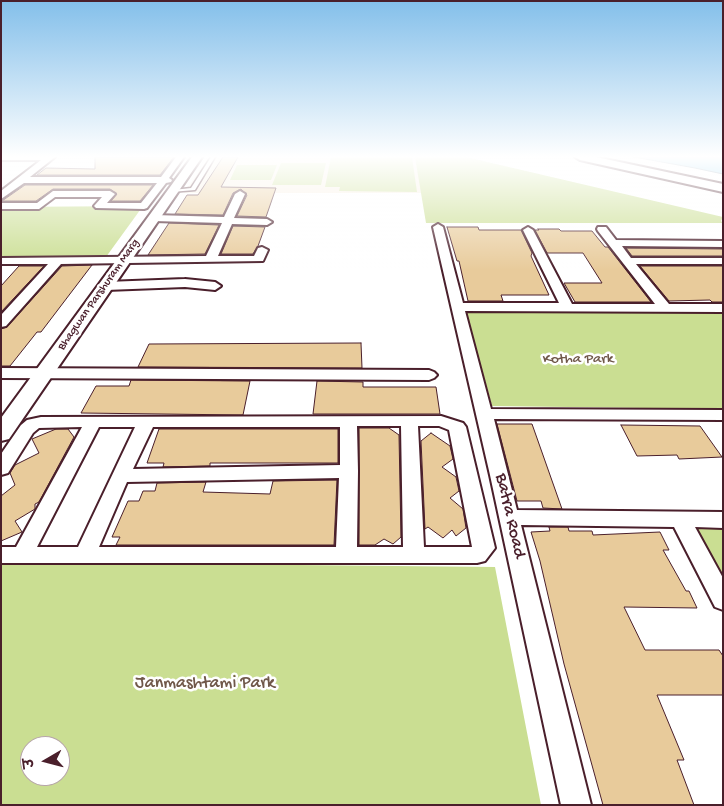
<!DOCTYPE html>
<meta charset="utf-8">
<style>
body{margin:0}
#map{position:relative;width:724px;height:806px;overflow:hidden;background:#fff;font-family:"Gochi Hand","Playpen Sans Deva",sans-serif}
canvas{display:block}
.frame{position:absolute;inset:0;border:2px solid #4a1f2b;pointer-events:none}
.north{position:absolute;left:20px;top:736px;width:50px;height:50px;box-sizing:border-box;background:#fff;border:1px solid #b7a5aa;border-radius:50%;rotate:262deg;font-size:14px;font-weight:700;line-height:20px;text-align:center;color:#4a1f2b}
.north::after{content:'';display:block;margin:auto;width:18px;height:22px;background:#4a1f2b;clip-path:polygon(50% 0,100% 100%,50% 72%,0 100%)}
</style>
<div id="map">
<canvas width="724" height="806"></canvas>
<div class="frame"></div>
<div class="north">उ</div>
</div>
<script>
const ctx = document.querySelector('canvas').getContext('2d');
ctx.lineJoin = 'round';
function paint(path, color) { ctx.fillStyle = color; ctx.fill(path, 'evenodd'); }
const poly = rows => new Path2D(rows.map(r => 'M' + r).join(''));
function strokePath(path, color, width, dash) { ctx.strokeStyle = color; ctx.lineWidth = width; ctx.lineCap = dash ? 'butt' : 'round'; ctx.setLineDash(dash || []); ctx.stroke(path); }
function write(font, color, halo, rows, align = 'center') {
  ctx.font = font + ' "Gochi Hand",sans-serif'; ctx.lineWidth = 5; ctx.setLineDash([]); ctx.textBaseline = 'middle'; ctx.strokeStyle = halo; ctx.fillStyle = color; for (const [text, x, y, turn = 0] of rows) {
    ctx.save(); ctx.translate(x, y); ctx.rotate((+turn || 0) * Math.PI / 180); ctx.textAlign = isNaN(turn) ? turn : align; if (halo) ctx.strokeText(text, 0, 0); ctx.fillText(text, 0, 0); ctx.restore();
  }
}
paint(poly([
 [209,157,415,157,422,193,184,193]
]), '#f8efe1');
paint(poly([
 [331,157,412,157,417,192,339,191,340,187,325,187],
 [415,157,466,157,723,217,721,221,723,223,426,223],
 [281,163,326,163,321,185,272,185],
 [237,165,277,165,271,180,230,180],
 [143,206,106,257,1,258,1,207],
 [466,312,723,313,723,409,492,406],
 [695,528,723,529,723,579],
 [1,562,495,567,541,805,1,805],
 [30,746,60,746,60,776,30,776]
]), '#cade92');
const water = poly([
 [634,157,723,157,723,174,695,168,634,157]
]);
paint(water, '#8cd0ee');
strokePath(water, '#7289a0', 1);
const building = poly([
 [95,157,174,157,160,175,37,175,46,168,95,169,95,157],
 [223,157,238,157,221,187,276,188,266,217,237,216,247,195,241,189,233,193,223,215,175,214,187,195,198,195,223,157],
 [25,185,153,185,140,201,111,201,117,194,110,189,53,189,36,201,2,201,25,185],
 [169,223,219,225,205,254,148,255,169,223],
 [233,226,265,227,258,246,253,254,221,254,233,226],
 [447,227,478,227,479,230,521,230,532,253,531,256,549,295,501,295,503,301,468,301,459,261,457,261,447,227],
 [538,229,559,229,561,231,592,231,605,247,608,247,651,302,575,302,564,283,602,283,583,253,547,253,535,230,539,230,538,229],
 [626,248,723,249,723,256,632,256,626,248],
 [92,265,41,332,37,332,10,366,1,366,1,329,7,327,62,266,92,265],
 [19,266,44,266,1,312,1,286,19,266],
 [640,266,723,266,723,302,712,302,710,300,669,301,640,266],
 [361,343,362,368,138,367,149,344,361,343],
 [131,380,250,381,243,415,81,413,96,386,129,386,131,380],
 [317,381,363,382,363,387,436,387,440,414,313,414,317,381],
 [497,424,532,424,562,509,543,508,541,501,517,501,497,424],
 [621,425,700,426,722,457,679,459,677,455,637,456,621,425],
 [359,428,389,428,399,435,401,537,393,544,384,539,375,545,359,545,359,428],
 [56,429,68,429,74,437,39,502,35,504,35,509,15,521,22,532,1,541,1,496,15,485,10,473,15,465,39,453,32,439,56,429],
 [159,429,338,429,338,463,210,463,210,466,163,467,164,463,147,463,159,429],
 [431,433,450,446,453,459,442,467,456,477,459,491,450,498,463,509,466,528,456,536,452,530,443,538,428,527,425,529,421,441,431,433],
 [337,480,334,545,116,545,120,537,112,537,128,501,139,501,143,491,155,491,157,483,206,482,203,492,270,494,273,481,337,480],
 [549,527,568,527,569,531,592,531,593,535,660,532,669,550,663,550,686,591,689,591,697,608,624,607,645,650,719,650,723,656,723,695,657,695,684,760,677,760,694,805,603,805,564,664,540,561,531,532,550,531,549,527]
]);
paint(building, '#e8cb9b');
strokePath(building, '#4a1f2b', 1);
const service = poly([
 [211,157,215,157,195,190,171,192,171,191,173,190,191,188,211,157]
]);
const minor = poly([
 [1,157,55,157,30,177,161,177,176,157,184,157,169,178,172,180,171,182,166,183,147,208,144,209,96,208,94,206,102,197,55,197,39,209,1,209,1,203,37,203,53,191,110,191,115,194,107,203,141,203,157,183,24,183,1,199,1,191,41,160,1,160,1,157],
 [240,191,245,194,234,218,267,219,272,222,267,225,232,224,218,256,254,256,258,248,262,247,268,250,263,261,61,264,6,326,1,327,1,315,48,264,1,264,1,258,206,256,222,223,154,221,149,218,154,215,224,217,235,194,240,191],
 [438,224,443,227,463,303,559,303,523,230,528,227,533,230,572,304,655,304,598,231,597,229,598,227,606,227,616,240,723,241,723,247,622,246,631,258,723,258,723,264,636,264,669,304,723,304,723,312,465,311,491,409,723,410,723,420,494,419,517,510,723,512,723,528,695,527,723,578,723,610,715,607,674,527,521,525,591,805,561,805,490,475,433,227,438,224],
 [185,279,215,282,221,286,215,290,185,287,106,290,100,286,106,282,185,279],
 [1,368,429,370,434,372,437,375,434,378,429,380,1,378,1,368],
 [441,416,463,423,466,427,495,548,485,561,477,563,1,563,1,547,16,547,82,427,39,428,33,433,8,473,1,475,1,454,21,425,27,420,41,417,441,416],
 [357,426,401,426,403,547,357,547,358,471,357,426],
 [418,426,439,426,449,430,472,547,424,547,418,426],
 [99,427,135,427,78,547,37,547,99,427],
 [153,427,340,427,340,465,133,469,153,427],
 [339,478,336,547,99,547,127,482,339,478]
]);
const tertiary = poly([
 [192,157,202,157,9,439,1,441,1,418,192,157],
 [575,157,596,157,723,184,723,192,580,160,575,157]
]);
strokePath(service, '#4a1f2b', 3);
strokePath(minor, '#4a1f2b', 4);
strokePath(tertiary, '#4a1f2b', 4);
paint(service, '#fff');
paint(minor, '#fff');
paint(tertiary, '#fff');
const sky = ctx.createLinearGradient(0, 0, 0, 270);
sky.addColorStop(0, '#83bfea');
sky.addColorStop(0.58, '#fff');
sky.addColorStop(1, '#ffffff00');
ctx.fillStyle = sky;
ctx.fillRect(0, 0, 724, 270);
write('12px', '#4a1f2b', '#fff', [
 ["Bhagwan Parshuram Marg",99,295,-55]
]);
write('15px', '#70584a', '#fff', [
 ["Kotha Park",578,360]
]);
write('18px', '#4a1f2b', '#fff', [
 ["Batra Road",509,516,77]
]);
write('18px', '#70584a', '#fff', [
 ["Janmashtami Park",205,684]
]);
</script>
